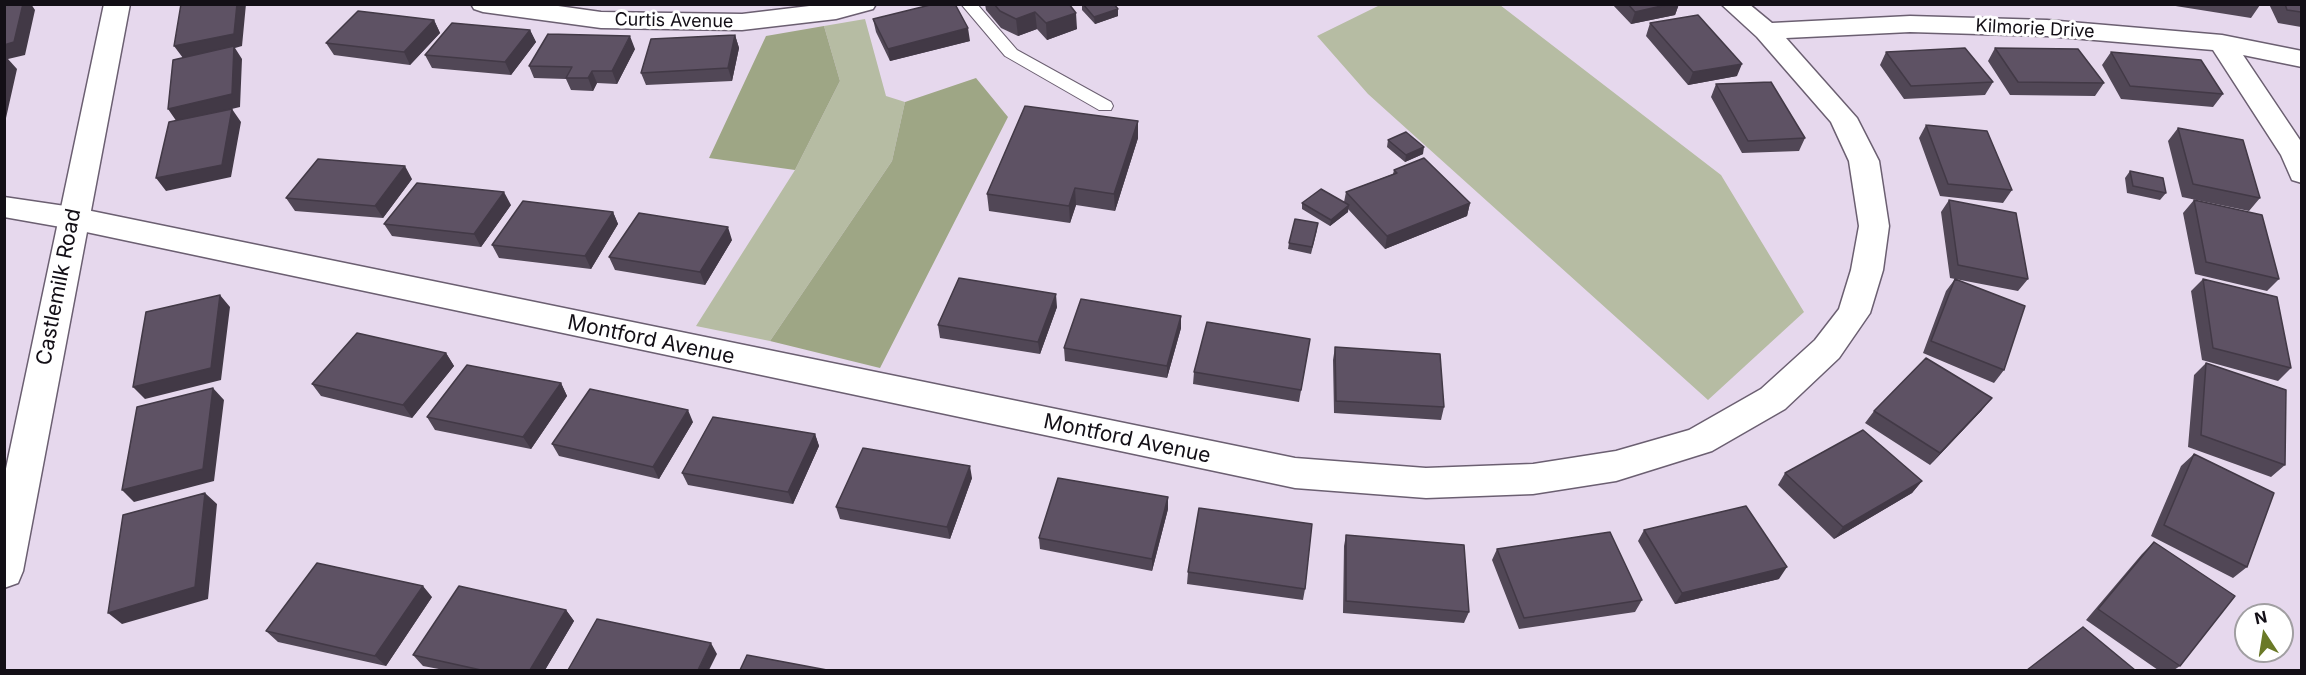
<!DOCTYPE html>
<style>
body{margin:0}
#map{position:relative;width:2306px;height:675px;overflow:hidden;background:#e6d8ed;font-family:Inter,sans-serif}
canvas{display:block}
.frame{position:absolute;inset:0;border:6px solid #130f16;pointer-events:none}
.north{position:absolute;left:2234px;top:603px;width:60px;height:60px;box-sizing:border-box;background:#fff;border:2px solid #a19fa2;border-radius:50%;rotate:348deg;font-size:16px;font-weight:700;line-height:24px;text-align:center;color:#130f16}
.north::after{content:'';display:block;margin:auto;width:21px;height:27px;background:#6a7927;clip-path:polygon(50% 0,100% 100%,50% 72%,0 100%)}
</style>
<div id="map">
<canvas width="2306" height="675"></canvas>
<div class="frame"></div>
<div class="north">N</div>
</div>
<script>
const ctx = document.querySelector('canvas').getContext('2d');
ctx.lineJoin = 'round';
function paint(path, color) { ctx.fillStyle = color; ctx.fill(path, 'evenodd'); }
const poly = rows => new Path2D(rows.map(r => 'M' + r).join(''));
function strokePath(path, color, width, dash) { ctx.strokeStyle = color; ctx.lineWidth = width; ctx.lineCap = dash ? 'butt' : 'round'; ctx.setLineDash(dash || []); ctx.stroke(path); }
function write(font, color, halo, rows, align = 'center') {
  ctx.font = font + ' Inter,sans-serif'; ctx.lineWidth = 6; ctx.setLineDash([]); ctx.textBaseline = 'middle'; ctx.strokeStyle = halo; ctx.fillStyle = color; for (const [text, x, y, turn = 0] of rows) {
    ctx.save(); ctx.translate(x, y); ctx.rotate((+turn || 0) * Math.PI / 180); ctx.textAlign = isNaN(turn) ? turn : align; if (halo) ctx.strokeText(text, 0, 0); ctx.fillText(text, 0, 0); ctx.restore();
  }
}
paint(poly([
 [1380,5,1500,5,1721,175,1804,312,1708,400,1368,94,1317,36],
 [865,19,886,96,905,102,892,161,770,341,696,326,795,170,840,81,824,26]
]), '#b6bca3');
paint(poly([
 [824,26,840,81,795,170,709,158,766,36],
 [976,78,1008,117,880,368,770,341,892,161,905,102]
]), '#9ea685');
const service = poly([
 [961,4,977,4,1017,50,1111,102,1113,106,1111,110,1099,110,1005,56,961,4]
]);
const minor = poly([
 [1721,4,1749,4,1772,23,1910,16,2047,20,2222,35,2302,51,2302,67,2243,55,2302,143,2302,183,2292,180,2281,155,2213,50,2047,36,1910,32,1786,38,1857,118,1879,161,1889,226,1883,270,1870,313,1839,358,1785,409,1712,451,1616,481,1533,494,1426,498,1295,488,72,229,4,217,4,197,72,207,1295,458,1426,468,1533,464,1616,451,1689,430,1761,389,1815,340,1839,309,1851,270,1859,226,1849,161,1831,122,1757,37,1721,4]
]);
const tertiary = poly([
 [104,4,130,4,23,571,18,583,4,588,4,478,104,4],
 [471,4,544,4,601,12,742,14,826,4,876,4,873,9,836,19,742,30,601,28,483,12,474,9,471,4]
]);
strokePath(service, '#6b5f71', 2);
strokePath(minor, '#6b5f71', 3);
strokePath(tertiary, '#6b5f71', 3);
paint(service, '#fff');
paint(minor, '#fff');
paint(tertiary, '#fff');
paint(poly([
 [985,4,1075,4,1070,6,1077,29,1047,40,1037,29,1018,36,1001,28,986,10],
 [1082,4,1114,4,1118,16,1095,24,1082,10],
 [1612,4,1679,4,1675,15,1631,24],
 [2163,4,2260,4,2260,5,2251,18],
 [2269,4,2301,4,2301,27,2278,23],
 [873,19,970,41,890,61,876,32],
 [434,20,440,33,410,65,334,55,326,43],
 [1650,23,1737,76,1688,85,1646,36],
 [530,30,536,42,511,75,432,68,425,55],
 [735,35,739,48,732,81,646,85,641,73],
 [1995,48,2104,83,2095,96,2010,95,1988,61],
 [635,49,617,84,597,83,593,91,571,90,566,79,534,78,529,66],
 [1886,52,1993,82,1985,95,1904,99,1880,65],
 [2111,52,2223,94,2213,107,2121,99,2102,65],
 [1716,84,1805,138,1799,151,1742,153,1711,97],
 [1138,121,1138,138,1115,211,1076,205,1070,223,989,211,987,194],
 [1926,125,2012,190,2003,203,1940,196,1919,138],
 [2178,128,2260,198,2249,211,2182,197,2168,141],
 [1388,140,1423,154,1405,162,1387,147],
 [1394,170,1470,203,1467,216,1385,249,1348,209,1348,212,1330,226,1302,209,1302,203,1344,202,1346,192,1393,174],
 [2130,171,2166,193,2160,200,2127,193,2125,178],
 [412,179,383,218,295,211,286,198],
 [1949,200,2028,279,2018,291,1950,278,1941,212],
 [2194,200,2279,279,2267,291,2195,274,2183,213],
 [511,205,481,247,392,236,384,224],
 [613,212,618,224,591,269,499,258,492,245],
 [1317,230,1311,254,1288,249,1289,243],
 [732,240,705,285,615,270,609,257],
 [1955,279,2004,370,1994,383,1923,353,1946,291],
 [2203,279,2291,368,2278,381,2202,360,2191,291],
 [1057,307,1040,354,940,338,938,325],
 [1181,328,1167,378,1065,361,1064,348],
 [1310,339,1299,402,1193,384,1194,372],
 [1335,347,1444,407,1441,420,1334,413,1333,360],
 [446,353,454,366,412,418,321,396,312,384],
 [2206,363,2285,465,2271,477,2188,447,2194,375],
 [561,383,567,396,531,449,435,430,427,417],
 [1982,410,1930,465,1865,423,1874,411],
 [693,422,659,479,559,456,552,444],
 [815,434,819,446,793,504,688,485,682,473],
 [2194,454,2247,567,2233,578,2151,536,2181,466],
 [1785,473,1922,481,1912,493,1834,539,1778,485],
 [972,478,950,539,840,519,836,507],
 [1168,509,1152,571,1040,549,1039,538],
 [1644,530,1779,579,1675,604,1638,541],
 [1346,535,1469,612,1464,623,1343,613,1344,546],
 [2154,542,2180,666,2174,670,2158,670,2086,620,2142,554],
 [1497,549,1642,600,1635,612,1519,629,1492,560],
 [1188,572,1305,589,1303,600,1187,584],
 [432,597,386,666,278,642,266,631],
 [566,610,574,621,545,670,444,670,423,666,413,655]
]), '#514756');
paint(poly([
 [23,4,31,4,35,10,25,55,8,59,17,69,6,118,4,118,4,45],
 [237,4,246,4,242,46,235,48,242,59,240,107,177,122,168,109,183,58,174,46],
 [1670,4,1679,4,1675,15,1631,24,1635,12],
 [1118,9,1118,16,1095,24,1094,17],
 [1035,12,1037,29,1018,36,1016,19],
 [1076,13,1077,29,1047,40,1046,23],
 [434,20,440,33,410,65,404,52],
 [968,28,970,41,890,61,888,49],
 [530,30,536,42,511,75,505,62],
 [735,35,739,48,732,81,728,68],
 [630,36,635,49,617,84,612,71],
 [1742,64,1737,76,1688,85,1693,72],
 [592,71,597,83,593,91,588,78],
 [232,109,241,122,231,177,166,191,156,178],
 [1138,121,1138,138,1115,211,1114,194],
 [1424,147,1423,154,1405,162,1406,155],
 [405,166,412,179,383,218,375,206],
 [1075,188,1076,205,1070,223,1069,206],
 [504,192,511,205,481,247,474,234],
 [1470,203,1467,216,1385,249,1387,236],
 [1349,205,1348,212,1330,226,1331,220],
 [613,212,618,224,591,269,585,256],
 [728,227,732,240,705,285,700,272],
 [1056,294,1057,307,1040,354,1038,342],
 [220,295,230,307,221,380,145,399,133,387],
 [1181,316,1181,328,1167,378,1167,366],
 [446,353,454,366,412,418,403,405],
 [561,383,567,396,531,449,523,437],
 [213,388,224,400,214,481,134,502,122,490],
 [1992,398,1982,410,1930,465,1940,453],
 [688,410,693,422,659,479,653,467],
 [815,434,819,446,793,504,788,492],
 [970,466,972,478,950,539,947,527],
 [1922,481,1912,493,1834,539,1843,527],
 [205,493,217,504,208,599,122,624,108,613],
 [1168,497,1168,509,1152,571,1152,559],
 [1787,567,1779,579,1675,604,1682,593],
 [423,586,432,597,386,666,375,656],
 [566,610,574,621,545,670,530,670],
 [711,643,717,654,709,670,698,670]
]), '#423946');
const building = poly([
 [4,4,23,4,14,42,4,45,4,4],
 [181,4,237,4,234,34,174,46,181,4],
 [934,4,955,4,968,28,888,49,873,19,934,4],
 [994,4,1069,4,1076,13,1046,23,1035,12,1016,19,1000,11,994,4],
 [1083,4,1114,4,1118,9,1094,17,1083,4],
 [1628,4,1670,4,1635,12,1628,4],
 [2285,4,2301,4,2301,12,2287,10,2285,4],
 [358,11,434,20,404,52,326,43,358,11],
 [1698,15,1742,64,1693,72,1650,23,1698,15],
 [452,23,530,30,505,62,425,55,452,23],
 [548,34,630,36,612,71,592,71,588,78,566,78,572,67,529,66,548,34],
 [735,35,728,68,641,73,651,39,735,35],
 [234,46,232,94,168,109,173,60,234,46],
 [1965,48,1993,82,1911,86,1886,52,1965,48],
 [1995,48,2078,49,2104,83,2018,82,1995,48],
 [2111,52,2201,60,2223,94,2130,86,2111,52],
 [1771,82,1805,138,1748,141,1716,84,1771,82],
 [1025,106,1138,121,1114,194,1075,188,1069,206,987,194,1025,106],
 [232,109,222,165,156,178,169,122,232,109],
 [1926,125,1987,131,2012,190,1948,184,1926,125],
 [2178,128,2243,140,2260,198,2193,184,2178,128],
 [1406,132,1424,147,1406,155,1388,140,1406,132],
 [1424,158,1470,203,1387,236,1346,192,1397,173,1394,170,1424,158],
 [318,159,405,166,375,206,286,198,318,159],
 [2130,171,2163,178,2166,193,2133,186,2130,171],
 [417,183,504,192,474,234,384,224,417,183],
 [1321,189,1349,205,1331,220,1302,203,1321,189],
 [1949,200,2016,213,2028,279,1958,265,1949,200],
 [2194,200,2262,215,2279,279,2206,262,2194,200],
 [523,201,613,212,585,256,492,245,523,201],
 [639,213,728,227,700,272,609,257,639,213],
 [1295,219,1318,223,1312,247,1289,243,1295,219],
 [959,278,1056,294,1038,342,938,325,959,278],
 [1955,279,2025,306,2004,370,1931,341,1955,279],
 [2203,279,2277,297,2291,368,2213,348,2203,279],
 [220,295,211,368,133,387,146,312,220,295],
 [1081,299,1181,316,1167,366,1064,348,1081,299],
 [1207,322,1310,339,1301,390,1194,372,1207,322],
 [357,333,446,353,403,405,312,384,357,333],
 [1335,347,1440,354,1444,407,1336,401,1335,347],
 [1926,358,1992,398,1940,453,1874,411,1926,358],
 [2206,363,2286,390,2285,465,2201,435,2206,363],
 [467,365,561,383,523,437,427,417,467,365],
 [213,388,203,469,122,490,137,407,213,388],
 [590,389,688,410,653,467,552,444,590,389],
 [713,417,815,434,788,492,682,473,713,417],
 [1863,430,1922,481,1843,527,1785,473,1863,430],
 [863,448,970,466,947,527,836,507,863,448],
 [2194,454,2274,493,2247,567,2164,525,2194,454],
 [1058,478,1168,497,1152,559,1039,538,1058,478],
 [205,493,195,587,108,613,123,515,205,493],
 [1746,506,1787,567,1682,593,1644,530,1746,506],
 [1199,508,1312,524,1305,589,1188,572,1199,508],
 [1610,532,1642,600,1524,618,1497,549,1610,532],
 [1346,535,1464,545,1469,612,1346,601,1346,535],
 [2154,542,2235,596,2180,666,2098,609,2154,542],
 [317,563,423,586,375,656,266,631,317,563],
 [459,586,566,610,530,670,481,670,413,655,459,586],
 [597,619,711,643,698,670,568,670,597,619],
 [2083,627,2135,670,2027,670,2083,627],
 [747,655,827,670,740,670,747,655]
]);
paint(building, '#5e5264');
strokePath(building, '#423946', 1.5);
write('18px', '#130f16', '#fff', [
 ["Curtis Avenue",674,21,1],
 ["Kilmorie Drive",2035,29,3]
]);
write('21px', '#130f16', '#fff', [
 ["Castlemilk Road",59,287,-79],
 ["Montford Avenue",651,340,12],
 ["Montford Avenue",1127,439,12]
]);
</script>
